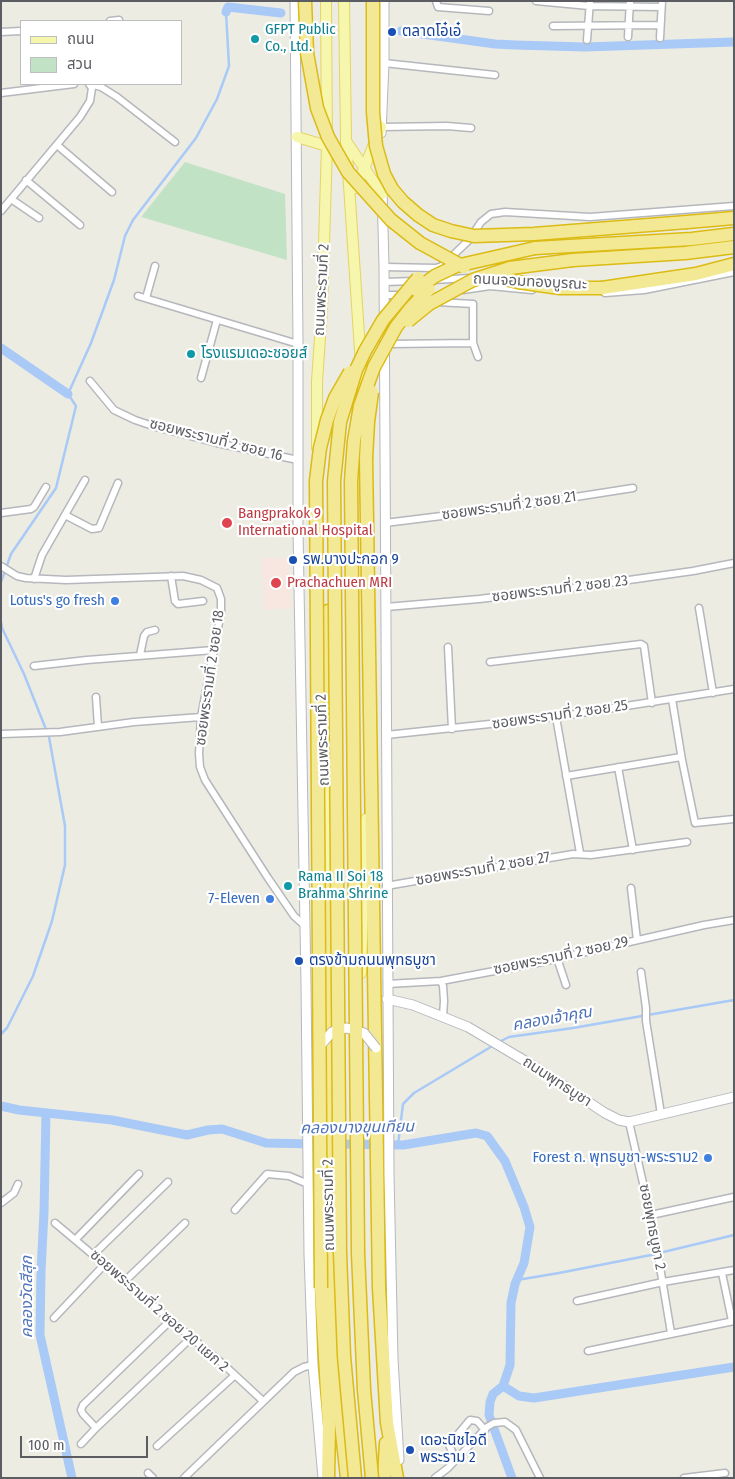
<!DOCTYPE html>
<meta charset="utf-8">
<style>
body{margin:0}
#map{position:relative;width:735px;height:1479px;overflow:hidden;background:#ecece3;font-family:"Fira Sans Condensed","Noto Sans Thai",sans-serif}
canvas{display:block}
.frame{position:absolute;inset:0;border:2px solid #5b5d62;pointer-events:none}
.legend{position:absolute;left:20px;top:20px;width:162px;height:65px;box-sizing:border-box;background:#fff;border:1px solid #bdbec0;margin:0;padding:6px 9px;list-style:none;font-size:15px;color:#5b5d62}
.legend li{display:flex;align-items:center;gap:10px;height:25px}
.legend b{width:25px;border:1px solid #bdbec0}
.scale{position:absolute;left:20px;top:1436px;width:128px;height:22px;box-sizing:border-box;border:2px solid #5b5d62;border-top:0;padding-left:6px;font-size:15px;line-height:18px;white-space:nowrap;color:#5b5d62;-webkit-text-stroke:4px #fff;paint-order:stroke}
</style>
<div id="map">
<canvas width="735" height="1479"></canvas>
<div class="frame"></div>
<ul class="legend">
<li><b style="height:6px;background:#f7f6ad"></b>ถนน</li>
<li><b style="height:14px;background:#c2e2c6"></b>สวน</li>
</ul>
<div class="scale">100 m</div>
</div>
<script>
const ctx = document.querySelector('canvas').getContext('2d');
ctx.lineJoin = 'round';
function paint(path, color) { ctx.fillStyle = color; ctx.fill(path, 'evenodd'); }
const poly = rows => new Path2D(rows.map(r => 'M' + r).join(''));
function strokePath(path, color, width, dash) { ctx.strokeStyle = color; ctx.lineWidth = width; ctx.lineCap = dash ? 'butt' : 'round'; ctx.setLineDash(dash || []); ctx.stroke(path); }
function write(font, color, halo, rows, align = 'center') {
  ctx.font = font + ' "Fira Sans Condensed","Noto Sans Thai",sans-serif'; ctx.lineWidth = 4.5; ctx.setLineDash([]); ctx.textBaseline = 'middle'; ctx.strokeStyle = halo; ctx.fillStyle = color; for (const [text, x, y, turn = 0] of rows) {
    ctx.save(); ctx.translate(x, y); ctx.rotate((+turn || 0) * Math.PI / 180); ctx.textAlign = isNaN(turn) ? turn : align; if (halo) ctx.strokeText(text, 0, 0); ctx.fillText(text, 0, 0); ctx.restore();
  }
}
paint(poly([
 [262,558,289,558,291,608,264,610]
]), '#f8e6e0');
paint(poly([
 [185,162,285,194,287,260,141,217]
]), '#c2e2c6');
strokePath(poly([
 [1,582,11,554,56,488,76,406,68,394,91,343,114,280,125,236,133,220,196,138,217,99,229,66,226,12],
 [1,622,2,628,24,674,49,737,65,826,65,865,52,921,33,976,7,1028,1,1034],
 [499,1042,509,1037,573,1028,734,1000],
 [398,1145,403,1104,414,1093,494,1045],
 [517,1280,559,1273,651,1255,734,1235]
]), '#a9c9f7', 2.5);
strokePath(poly([
 [226,12,228,7,281,13],
 [401,31,495,44,515,45,585,47,734,42],
 [1,348,68,394],
 [1,1106,19,1110,112,1120,187,1135,208,1130,222,1129,266,1143,314,1144],
 [46,1113,44,1212,41,1271,40,1335,72,1478],
 [334,1144,403,1145,476,1133,487,1136,505,1161,524,1207,530,1227,524,1263,515,1284,511,1303,510,1365,503,1386,519,1396,534,1398,734,1367],
 [503,1386,493,1394,490,1402,489,1415,512,1478]
]), '#a9c9f7', 9);
const street = poly([
 [436,1,438,7,489,11],
 [536,1,589,6,661,7],
 [110,21,119,20],
 [553,26,660,25],
 [1,32,21,31],
 [628,37,630,1],
 [660,38,662,1],
 [587,40,590,1],
 [384,63,495,75],
 [90,84,101,87,117,97,175,142],
 [1,93,74,84],
 [381,127,447,126,471,128],
 [57,145,112,192],
 [26,180,80,225],
 [11,199,39,218],
 [1,211,80,117,90,101,92,88,89,84],
 [384,267,436,268,442,266,469,240,481,222,491,214,505,212,590,217,734,206],
 [433,280,470,278],
 [384,282,415,281],
 [463,290,490,286,532,290],
 [605,293,644,290,734,272],
 [384,295,403,295,420,298],
 [138,296,298,344],
 [146,298,155,266],
 [473,343,478,357],
 [388,344,473,343,473,304,437,302],
 [201,378,217,320],
 [90,381,114,410,135,420,156,427,217,443,298,460],
 [1,513,31,509,34,507,46,487],
 [65,515,92,529,99,528,118,483],
 [385,523,498,509,633,488],
 [1,566,17,576,26,578,66,580,183,576,201,580,217,588,221,599,221,612,201,717,199,754,200,767,205,780,268,878,294,916,305,926],
 [171,576,175,601,178,604,203,601],
 [34,579,42,555,85,480],
 [386,607,479,599,572,588,693,571,734,563],
 [699,608,713,693],
 [448,647,452,729],
 [140,655,144,636,147,632,155,630],
 [490,662,641,644,644,646,652,703],
 [34,666,87,660,214,650],
 [96,697,98,727],
 [672,699,682,760,695,823,734,819],
 [556,717,580,853],
 [1,734,60,732,134,722,201,717],
 [386,735,556,717,734,689],
 [618,767,633,850],
 [566,776,681,757],
 [386,886,573,854,591,855,687,842],
 [631,888,637,940],
 [557,958,566,985],
 [641,972,646,1008,646,1021,661,1114],
 [441,981,443,986,444,1001,443,1016],
 [387,984,441,981,537,963,704,925,734,920],
 [629,1122,654,1231,671,1333],
 [1,1203,14,1193,18,1184],
 [235,1210,267,1174,289,1176,308,1184],
 [651,1215,734,1197],
 [55,1223,223,1364,263,1401],
 [76,1239,139,1174],
 [93,1255,168,1182],
 [722,1273,732,1321],
 [125,1281,185,1223],
 [577,1301,663,1282,734,1270],
 [54,1318,104,1265],
 [588,1351,734,1321],
 [96,1428,83,1414,81,1410,83,1405,171,1320],
 [81,1444,96,1428,192,1337],
 [157,1446,234,1376],
 [456,1460,449,1445,470,1420,477,1421,485,1430],
 [148,1473,153,1478],
 [184,1478,294,1372,304,1367,313,1365],
 [435,1478,448,1468,487,1427,494,1423,505,1422,516,1430,540,1478],
 [684,1478,725,1473]
]);
const secondary = poly([
 [295,1,298,344,298,530,306,984,309,1254,313,1365,323,1478],
 [381,133,384,63,384,1],
 [382,188,384,267,389,1174,393,1359,399,1460],
 [387,999,413,1005,468,1027,537,1068,605,1113,619,1120,629,1122,734,1097]
]);
const primary = poly([
 [344,1,346,140,363,395],
 [297,137,327,146],
 [346,141,382,194],
 [356,188,381,127],
 [317,448,317,381,322,309,327,146,326,1],
 [324,757,326,893],
 [361,973,366,819]
]);
const highway = poly([
 [687,222,734,218],
 [535,248,692,239,734,234],
 [573,260,685,253,734,247],
 [602,288,696,274,734,264],
 [366,458,379,1288,387,1423,397,1478],
 [328,611,330,713],
 [332,881,326,969,328,1209,335,1368,347,1478],
 [321,1288,329,1426,328,1478],
 [384,1478,386,1443]
]);
strokePath(street, '#b5b7bc', 9);
strokePath(secondary, '#b7b8be', 11);
strokePath(primary, '#e4d464', 12);
strokePath(highway, '#dbbb14', 15);
strokePath(street, '#fff', 6);
strokePath(secondary, '#fff', 9);
strokePath(primary, '#f7f6ad', 10);
strokePath(highway, '#f3e994', 12);
const secondaryBridge = poly([
 [319,1047,332,1032,340,1029,347,1028,364,1033,376,1048]
]);
const highwayBridge = poly([
 [305,1,307,53,317,108,328,137,348,172,391,220,420,243,464,267],
 [373,1,373,112,376,146,384,174,392,189,403,202,418,215,433,225,451,231,474,236,534,234,687,222],
 [488,275,518,282,560,288,602,288],
 [416,290,435,276,456,266,535,248],
 [408,321,429,304,473,280,510,268,573,260],
 [366,458,368,422,372,392],
 [321,1288,316,481,320,448,327,420,335,398,350,372],
 [355,1478,344,1356,340,1253,334,481,340,422,356,370,365,351,383,320,418,278],
 [372,1478,364,1390,358,1253,351,481,354,441,360,406,374,367,396,327,410,309,429,289]
]);
strokePath(secondaryBridge, '#b7b8be', 11, []);
strokePath(highwayBridge, '#dbbb14', 15, []);
strokePath(secondaryBridge, '#fff', 9);
strokePath(highwayBridge, '#f3e994', 12);
for (const [x, y, r, color] of [
 [392,32,5,"#1a4fb4"],
 [255,39,5,"#0f9aa8"],
 [191,354,5,"#0f9aa8"],
 [227,523,6,"#e0444e"],
 [293,560,5,"#1a4fb4"],
 [276,583,6,"#e0444e"],
 [115,601,5,"#3f7fe0"],
 [288,886,5,"#0f9aa8"],
 [270,899,5,"#3f7fe0"],
 [299,961,5,"#1a4fb4"],
 [708,1158,5,"#3f7fe0"],
 [410,1450,5,"#1a4fb4"]
]) { const dot = new Path2D(); dot.arc(x, y, r, 0, 2 * Math.PI); ctx.fillStyle = color; ctx.fill(dot); strokePath(dot, '#fff', 2); }
write('15px', '#0d838f', '#fff', [
 ["GFPT Public",265,30],
 ["Co., Ltd.",265,47],
 ["โรงแรมเดอะชอยส์",201,354],
 ["Rama II Soi 18",298,877],
 ["Brahma Shrine",298,894]
], 'left');
write('15px', '#164399', '#fff', [
 ["ตลาดโอ๋เอ๋",402,32],
 ["รพ.บางปะกอก 9",303,560],
 ["ตรงข้ามถนนพุทธบูชา",309,961],
 ["เดอะนิชไอดี",420,1441],
 ["พระราม 2",420,1458]
], 'left');
write('15px', '#5b5d62', '#fff', [
 ["ถนนจอมทองบูรณะ",530,282,3],
 ["ถนนพระรามที่ 2",322,290,-87],
 ["ซอยพระรามที่ 2 ซอย 16",216,440,14],
 ["ซอยพระรามที่ 2 ซอย 21",509,506,-8],
 ["ซอยพระรามที่ 2 ซอย 23",560,589,-7],
 ["ซอยพระรามที่ 2 ซอย 18",210,678,-82],
 ["ซอยพระรามที่ 2 ซอย 25",560,715,-8],
 ["ถนนพระรามที่ 2",323,740,-92],
 ["ซอยพระรามที่ 2 ซอย 27",483,869,-10],
 ["ซอยพระรามที่ 2 ซอย 29",561,956,-12],
 ["ถนนพุทธบูชา",557,1082,33],
 ["ถนนพระรามที่ 2",329,1205,-91],
 ["ซอยพุทธบูชา 2",652,1227,79],
 ["ซอยพระรามที่ 2 ซอย 20 แยก 2",159,1311,41]
]);
write('15px', '#be3a42', '#fff', [
 ["Bangprakok 9",238,514],
 ["International Hospital",238,531],
 ["Prachachuen MRI",287,583]
], 'left');
write('15px', '#366cbe', '#fff', [
 ["Lotus's go fresh",105,601],
 ["7-Eleven",260,899],
 ["Forest ถ. พุทธบูชา-พระราม2",698,1158]
], 'right');
write('italic 16px', '#4e72b8', '#fff', [
 ["คลองเจ้าคุณ",552,1019,-10],
 ["คลองบางขุนเทียน",357,1128,-1],
 ["คลองวัดสีสุก",28,1297,-90]
]);
</script>
